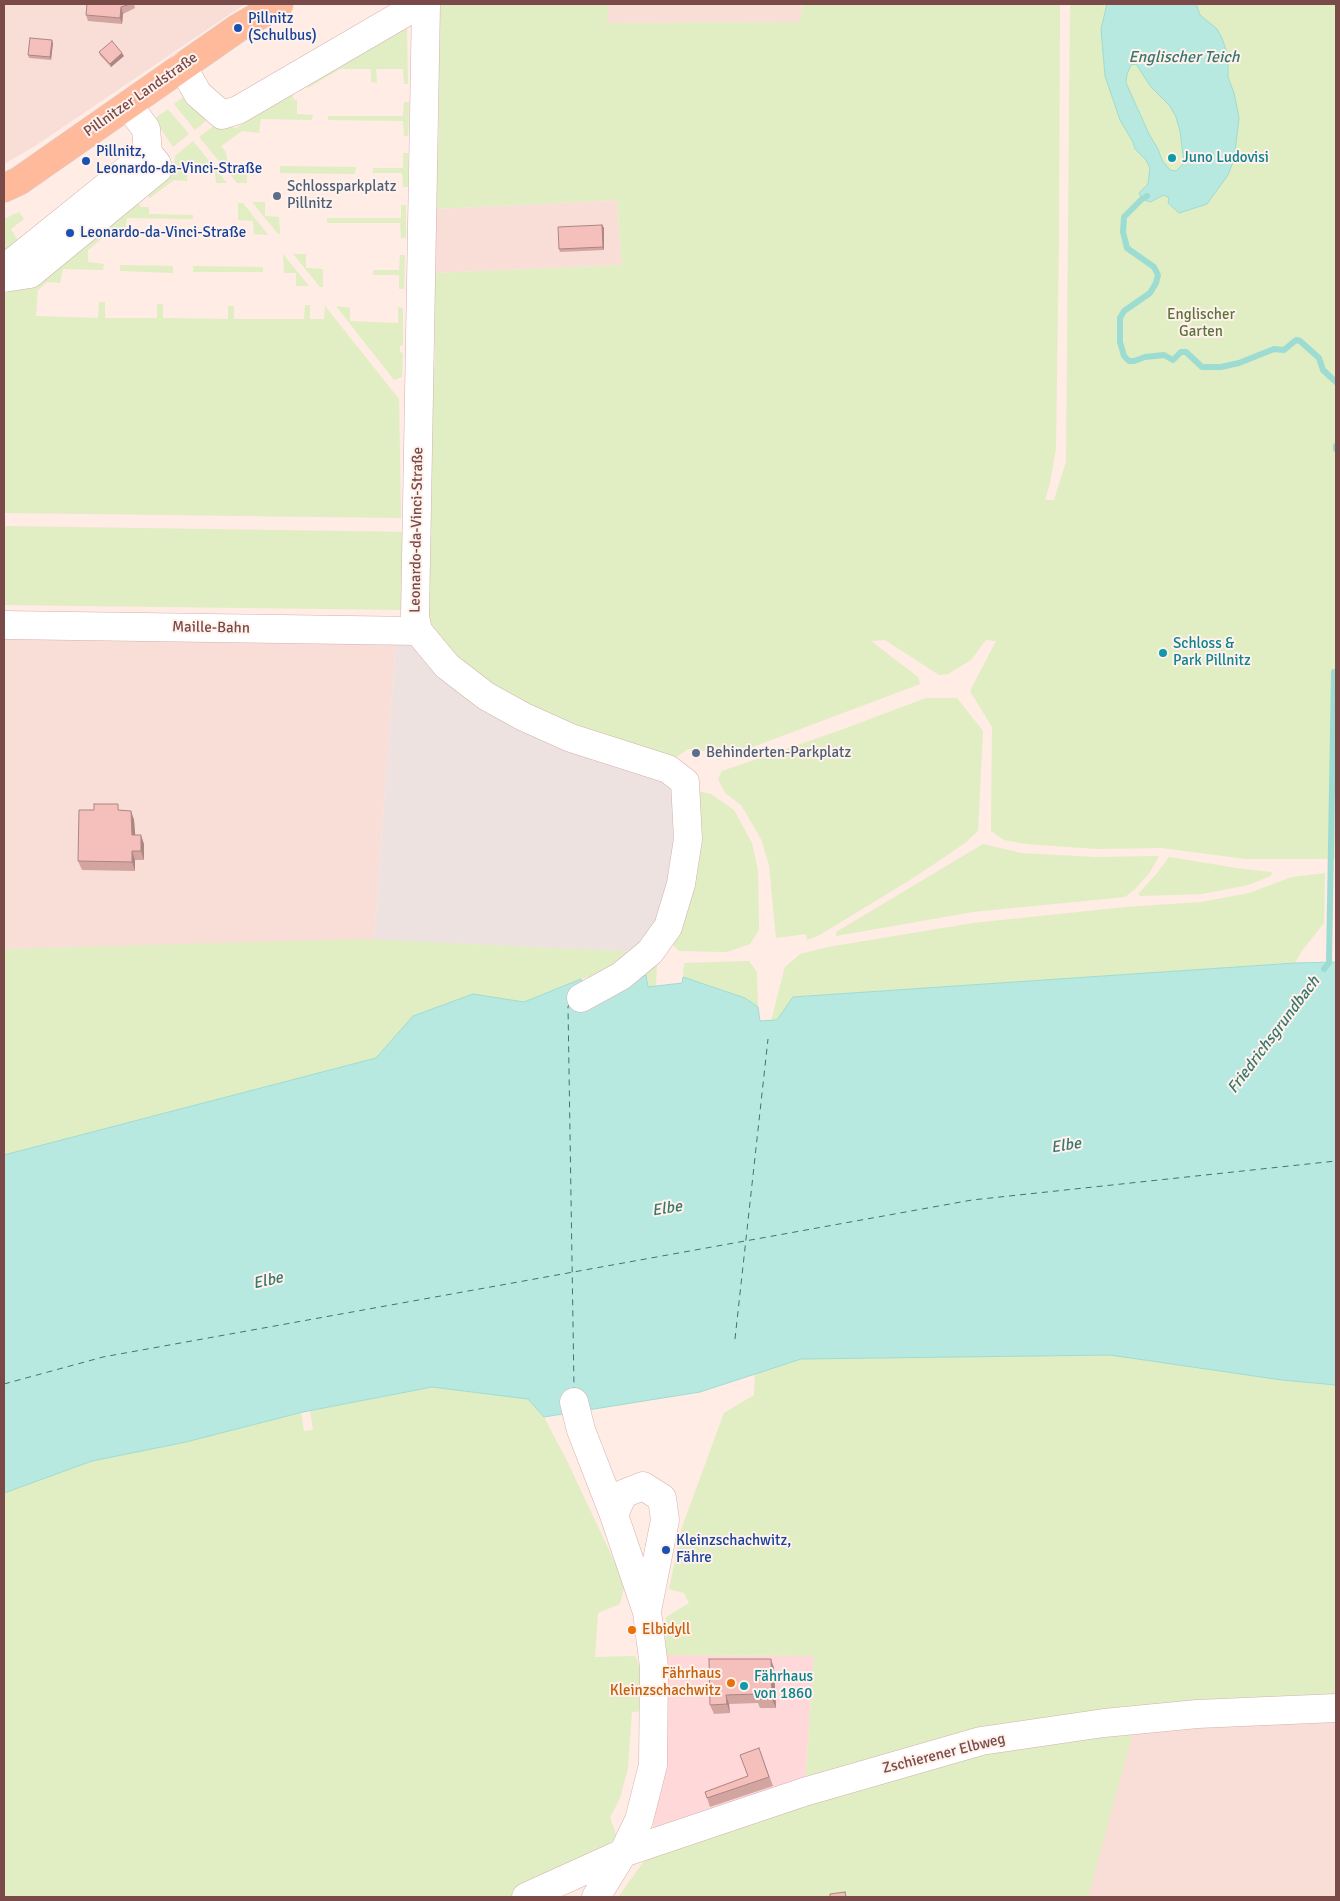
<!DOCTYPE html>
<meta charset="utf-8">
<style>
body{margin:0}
#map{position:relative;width:1340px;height:1901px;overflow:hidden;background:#feece5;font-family:Signika,sans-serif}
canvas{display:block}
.frame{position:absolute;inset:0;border:5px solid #794a48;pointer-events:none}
</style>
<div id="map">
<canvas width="1340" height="1901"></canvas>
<div class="frame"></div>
</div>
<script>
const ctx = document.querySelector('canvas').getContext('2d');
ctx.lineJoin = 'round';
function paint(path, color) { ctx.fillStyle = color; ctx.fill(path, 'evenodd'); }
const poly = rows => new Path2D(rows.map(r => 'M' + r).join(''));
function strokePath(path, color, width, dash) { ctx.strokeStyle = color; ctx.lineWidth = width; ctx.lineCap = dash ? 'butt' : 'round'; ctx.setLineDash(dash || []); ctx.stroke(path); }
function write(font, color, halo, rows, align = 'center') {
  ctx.font = font + ' Signika,sans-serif'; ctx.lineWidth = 4; ctx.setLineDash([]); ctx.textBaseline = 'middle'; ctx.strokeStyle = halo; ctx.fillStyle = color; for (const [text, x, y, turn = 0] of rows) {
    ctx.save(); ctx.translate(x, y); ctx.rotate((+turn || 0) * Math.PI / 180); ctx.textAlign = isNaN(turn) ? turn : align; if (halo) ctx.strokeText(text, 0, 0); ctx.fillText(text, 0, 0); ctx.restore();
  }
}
paint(poly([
 [4,4,245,4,35,146,4,164],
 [608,4,802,4,801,22,606,23],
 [617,200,622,265,433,273,434,209],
 [4,634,396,640,374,940,4,949],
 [1336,1716,1336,1897,727,1897,1022,1740]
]), '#f8ded6');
paint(poly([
 [665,1655,814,1656,805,1785,652,1841]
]), '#ffd8d9');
paint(poly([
 [396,640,406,640,663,776,675,789,680,841,671,884,642,952,374,940]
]), '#ede2df');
paint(poly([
 [441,4,608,4,607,23,800,22,803,4,1060,4,1059,234,1056,448,1050,483,1045,500,1054,500,1066,462,1070,4,1336,4,1336,859,1246,859,1162,848,1097,849,1026,844,1004,840,991,831,992,727,970,691,996,641,986,640,971,660,948,674,939,675,885,640,871,641,918,677,920,684,718,760,704,751,688,749,672,760,574,733,454,661,426,618,424,587,435,350,433,273,622,265,617,200,434,209,439,131,438,27],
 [403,24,407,27,408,84,404,84,403,69,376,69,377,83,371,82,371,69,340,69,308,88,305,83],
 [291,91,294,100,297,100,297,114,313,115,312,120,261,119,259,133,242,131,221,146,226,152,228,168,247,170,247,183,237,183,199,137,216,124,236,128],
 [185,96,206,121,195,130,174,104],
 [404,102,409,102,408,136,404,136,403,121,328,120,328,116,403,116],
 [168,109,189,134,173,147,154,119],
 [193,141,227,183,216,183,215,171,188,170,187,181,174,180,150,198,146,194,166,175,174,165,175,156],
 [403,153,408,153,408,187,403,187,402,173,373,173,373,168,403,168],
 [280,166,356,167,355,174,280,173],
 [137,202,141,207,149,207,149,214,193,215,193,219,127,218,125,231,111,231,88,250,88,262,104,264,103,270,63,269,60,283,47,282,38,290,36,316,98,318,99,302,105,302,105,318,157,318,157,304,163,304,163,318,228,319,228,306,234,306,234,319,304,319,305,305,310,305,310,319,324,319,325,306,399,399,401,518,4,513,4,294,31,281],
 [252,202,265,202,265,216,279,217,280,234,278,234],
 [238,203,243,203,268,235,254,234,253,221,238,220],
 [401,205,406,205,406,238,401,238,400,223,327,223,327,218,401,218],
 [19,212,24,219,11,229,21,246,4,254,4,219],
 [283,254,309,286,296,286,296,273,284,273],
 [293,254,306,254,306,268,323,269,323,287,320,287],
 [400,255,405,255,404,289,399,289,399,275,373,275,373,270,399,270],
 [120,265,173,266,173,273,120,271],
 [193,266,263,267,263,272,193,272],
 [336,306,350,308,350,321,398,323,398,307,403,308,403,345,400,346,400,352,403,353,402,377,394,380],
 [4,526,409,532,407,610,4,605],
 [926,698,957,698,983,731,978,831,965,843,918,875,818,936,807,940,806,934,776,938,769,865,761,839,741,805,725,793,718,779,722,771,838,731],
 [699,791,711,794,734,810,752,843,758,870,759,930,750,944,727,952,679,951,672,944],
 [983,844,1021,853,1095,857,1159,856,1150,872,1135,889,1125,897,973,912,836,936,836,932],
 [1169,857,1243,869,1272,872,1271,876,1248,885,1202,894,1140,896,1138,894,1158,872],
 [1325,873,1324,923,1301,952,1295,963,793,997,777,1020,771,1021,785,967,800,954,828,947,973,923,1126,907,1201,902,1249,893,1292,877],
 [362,939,642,952,599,975,581,979,524,1002,473,994,413,1016,376,1058,4,1155,4,949],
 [749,961,757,972,758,1007,745,998,683,977,684,963],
 [651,963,657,966,656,986,648,987,647,976,594,1003],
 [1110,1355,1282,1380,1336,1385,1336,1703,1135,1725,1088,1897,618,1897,647,1857,805,1785,814,1656,665,1655,666,1617,689,1603,684,1593,669,1589,682,1527,724,1413,754,1395,755,1373,801,1359],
 [432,1387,528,1399,544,1417,567,1461,625,1584,620,1604,598,1613,595,1657,635,1656,643,1673,646,1711,632,1712,628,1768,620,1798,610,1818,617,1837,593,1856,567,1870,509,1897,4,1897,4,1493,92,1461,186,1442,301,1413,304,1431,313,1430,310,1411]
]), '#e1edc2');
const water = poly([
 [1107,4,1196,4,1200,15,1217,29,1222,38,1228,56,1228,77,1234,93,1239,118,1234,160,1228,175,1207,204,1179,213,1168,203,1169,198,1164,195,1150,202,1142,199,1139,193,1148,184,1150,168,1146,160,1135,149,1133,142,1120,120,1105,76,1101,29,1107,4],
 [1136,64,1151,87,1170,106,1176,117,1180,131,1184,163,1176,171,1170,170,1162,160,1158,149,1149,134,1126,83,1127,74,1131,65,1136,64],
 [1336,962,1336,1385,1282,1380,1110,1355,801,1359,700,1392,544,1417,528,1399,432,1387,303,1412,186,1442,92,1461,4,1493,4,1155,376,1058,413,1016,473,994,524,1002,581,979,594,1003,646,975,648,987,682,983,683,977,745,998,758,1007,760,1021,777,1020,793,997,1295,963,1336,962]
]);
paint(water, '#b8e9e1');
strokePath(water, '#9ddcd2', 1);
strokePath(poly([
 [1147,196,1142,199,1124,217,1123,232,1127,248,1154,267,1158,275,1156,283,1150,293,1124,311,1120,318,1120,342,1124,356,1129,361,1134,361,1145,357,1164,355,1173,360,1181,352,1186,352,1202,367,1221,367,1239,363,1274,349,1284,350,1296,340,1300,341,1319,358,1323,370,1336,382],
 [1336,449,1336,446],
 [1324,969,1329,963,1334,672]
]), '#9ddcd2', 6);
strokePath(poly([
 [571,1004,568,1006,574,1388],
 [735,1339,768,1039],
 [4,1384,103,1357,972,1200,1336,1161]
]), '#38786e', 1, [6, 5]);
const minor = poly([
 [426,4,415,616,418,631,447,666,486,696,524,717,571,738,668,769,685,782,688,839,681,884,668,927,650,952,621,976,581,998],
 [182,66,198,94,222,115,238,110,420,4],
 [4,269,148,153],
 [4,278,30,274,158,169,157,164,148,153,146,129,128,105],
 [4,625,418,631],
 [574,1402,581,1430,614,1515,647,1612,654,1667,653,1765,639,1820,623,1853,596,1897],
 [614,1515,623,1494,643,1486,662,1498,665,1520,647,1611],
 [526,1897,623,1853,804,1792,981,1741,1104,1723,1197,1714,1336,1708]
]);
const major = poly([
 [4,188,19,181,238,28,279,4]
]);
strokePath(minor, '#d3b2ad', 29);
strokePath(major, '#d9cccc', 29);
strokePath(minor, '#fff', 28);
strokePath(major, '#ffba9b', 28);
paint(poly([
 [87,4,134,4,135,8,123,14,122,24,88,21,86,15],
 [53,43,51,60,29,58,28,55],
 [99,52,124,56,111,67,100,55],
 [602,225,604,228,604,250,560,252,559,249],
 [94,810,131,811,134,820,135,835,144,844,144,860,135,860,135,871,82,870,78,861],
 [774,1668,776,1708,760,1708,758,1703,729,1704,730,1713,714,1714,710,1705],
 [759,1748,773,1786,710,1807,705,1792,748,1776]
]), '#d3a5a1');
paint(poly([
 [121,7,123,14,122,24,120,18],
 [52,40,53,43,51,60,50,57],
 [122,53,124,56,111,67,110,64],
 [602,225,604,228,604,250,603,247],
 [131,811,134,820,136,844,132,835],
 [141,835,144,844,144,860,141,851],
 [132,851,135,860,135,871,132,862],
 [771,1659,774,1668,776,1708,772,1699],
 [726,1695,729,1704,730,1713,727,1704]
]), '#ac8683');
const building = poly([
 [87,4,130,4,121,7,120,18,86,15,87,4],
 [30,38,52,40,50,57,28,55,30,38],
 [112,41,122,53,110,64,99,52,112,41],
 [602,225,603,247,559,249,558,227,602,225],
 [94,804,118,804,118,810,131,811,132,835,141,835,141,851,132,851,132,862,78,861,79,810,94,810,94,804],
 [709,1659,771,1659,772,1699,757,1699,757,1694,726,1695,727,1704,710,1705,709,1659],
 [759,1748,769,1777,707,1798,705,1792,748,1776,740,1755,759,1748],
 [845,1892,846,1897,830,1897,830,1894,845,1892]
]);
paint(building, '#f5c0bb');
strokePath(building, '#ac8683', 1);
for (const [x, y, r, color] of [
 [238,28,5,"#1a4fb4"],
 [1172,158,5,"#0f9aa8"],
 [86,161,5,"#1a4fb4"],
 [277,196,5,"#5c6f8a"],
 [70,233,5,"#1a4fb4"],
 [1163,653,5,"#0f9aa8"],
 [696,753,5,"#5c6f8a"],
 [666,1550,5,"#1a4fb4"],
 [632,1630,5,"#e8710a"],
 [731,1683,5,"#e8710a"],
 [744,1686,5,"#0f9aa8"]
]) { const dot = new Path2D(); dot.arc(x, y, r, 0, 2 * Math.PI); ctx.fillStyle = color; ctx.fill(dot); strokePath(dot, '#fff2ed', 2); }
write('15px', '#164399', '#fff2ed', [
 ["Pillnitz",248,19],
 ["(Schulbus)",248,36],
 ["Pillnitz,",96,152],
 ["Leonardo-da-Vinci-Straße",96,169],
 ["Leonardo-da-Vinci-Straße",80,233],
 ["Kleinzschachwitz,",676,1541],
 ["Fähre",676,1558]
], 'left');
write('15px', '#794a48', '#fff2ed', [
 ["Pillnitzer Landstraße",141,95,-35],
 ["Leonardo-da-Vinci-Straße",417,530,-89],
 ["Maille-Bahn",211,628,1],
 ["Zschierener Elbweg",944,1754,-14]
]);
write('15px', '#0d838f', '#fff2ed', [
 ["Juno Ludovisi",1182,158],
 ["Schloss &",1173,644],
 ["Park Pillnitz",1173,661],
 ["Fährhaus",754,1677],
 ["von 1860",754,1694]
], 'left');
write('15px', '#4e5e75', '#fff2ed', [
 ["Schlossparkplatz",287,187],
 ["Pillnitz",287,204],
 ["Behinderten-Parkplatz",706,753]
], 'left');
write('15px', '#5d733a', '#fff2ed', [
 ["Englischer",1201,315],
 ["Garten",1201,332]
]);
write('15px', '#c56008', '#fff2ed', [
 ["Elbidyll",642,1630],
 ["Fährhaus",721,1674,"right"],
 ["Kleinzschachwitz",721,1691,"right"]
], 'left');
write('italic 16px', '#38786e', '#fff2ed', [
 ["Englischer Teich",1184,58],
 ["Friedrichsgrundbach",1274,1035,-53],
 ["Elbe",1066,1146,-9],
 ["Elbe",667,1209,-9],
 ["Elbe",268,1281,-13]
]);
</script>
